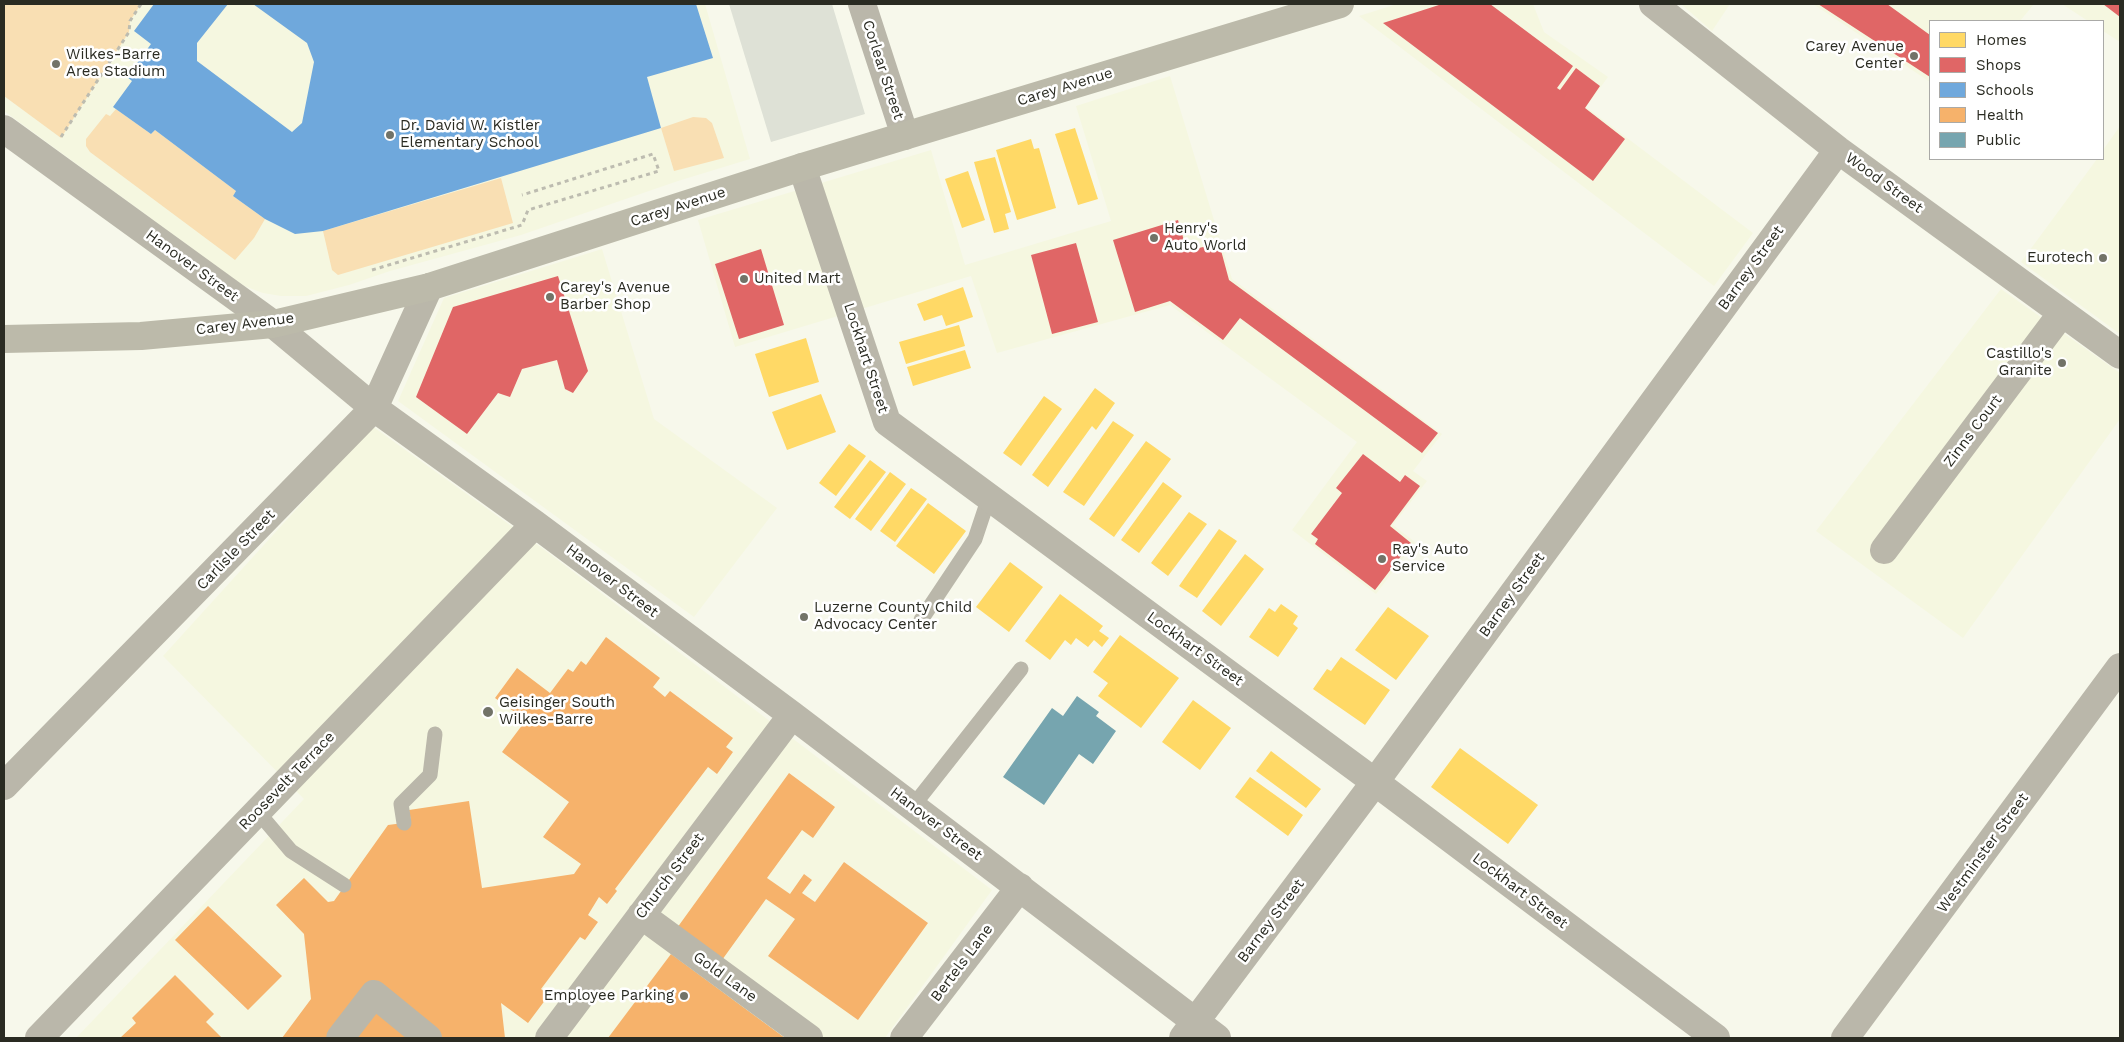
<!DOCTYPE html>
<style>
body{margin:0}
#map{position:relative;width:2124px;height:1042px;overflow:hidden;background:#f7f8eb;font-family:"Work Sans",sans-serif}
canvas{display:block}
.frame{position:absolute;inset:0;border:5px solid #2a2b22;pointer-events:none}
.legend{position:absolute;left:1929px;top:20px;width:175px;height:140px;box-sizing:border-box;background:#fff;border:1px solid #aaaaa7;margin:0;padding:6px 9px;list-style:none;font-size:15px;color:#2a2b22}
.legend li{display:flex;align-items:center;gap:10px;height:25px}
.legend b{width:25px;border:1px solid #aaaaa7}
</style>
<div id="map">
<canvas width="2124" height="1042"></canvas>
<div class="frame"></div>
<ul class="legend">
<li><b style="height:14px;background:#ffd966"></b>Homes</li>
<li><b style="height:14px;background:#e06666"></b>Shops</li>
<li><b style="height:14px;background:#6fa8dc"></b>Schools</li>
<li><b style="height:14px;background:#f6b26b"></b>Health</li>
<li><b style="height:14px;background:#76a5af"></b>Public</li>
</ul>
</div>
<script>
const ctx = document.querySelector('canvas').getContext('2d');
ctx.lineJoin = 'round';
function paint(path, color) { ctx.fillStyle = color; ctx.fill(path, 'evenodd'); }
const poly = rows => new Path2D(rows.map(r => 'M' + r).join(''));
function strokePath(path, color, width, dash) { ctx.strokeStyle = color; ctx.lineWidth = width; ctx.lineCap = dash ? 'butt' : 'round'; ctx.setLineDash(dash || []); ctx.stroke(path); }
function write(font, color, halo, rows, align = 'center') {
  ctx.font = font + ' "Work Sans",sans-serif'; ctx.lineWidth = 5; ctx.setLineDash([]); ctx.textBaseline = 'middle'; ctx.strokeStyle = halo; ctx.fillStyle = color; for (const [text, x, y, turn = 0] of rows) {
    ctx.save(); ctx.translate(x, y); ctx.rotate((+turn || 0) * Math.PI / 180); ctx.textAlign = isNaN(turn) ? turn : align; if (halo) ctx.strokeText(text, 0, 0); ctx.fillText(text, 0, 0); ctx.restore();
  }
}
paint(poly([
 [4,4,705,4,750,159,678,181,521,235,390,271,349,285,306,296,281,296,263,293,244,286,219,268,4,111],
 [1397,4,1533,4,1544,32,1608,77,1586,107,1753,233,1714,286,1359,16],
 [1681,4,1730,4,1712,31],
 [1813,4,2034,4,2020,21,1930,21,1930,82],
 [2062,4,2120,4,2120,42,2103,31,2103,21,2088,21],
 [1170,76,1232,279,1442,434,1413,471,1427,481,1393,525,1415,542,1376,594,1292,530,1357,442,1170,305,997,353,971,276,735,347,698,220,931,150,965,265,1111,221,1076,106],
 [2120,126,2120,334,2021,262,2097,159,2103,159,2103,150],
 [602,249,654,419,777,508,694,617,398,401,444,298],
 [2001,289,2120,373,2120,419,1963,638,1816,531],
 [372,426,542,548,992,890,885,1038,76,1038,304,799,163,656]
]), '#f5f7e0');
paint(poly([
 [4,4,141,4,130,21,129,32,61,138,4,96],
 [116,109,151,134,155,130,236,191,233,196,265,219,254,238,235,260,90,152,86,146,86,139,106,114,110,116],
 [693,117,706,118,712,123,724,158,674,171,661,128],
 [501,178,513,223,338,275,332,270,323,231]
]), '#f9dfb3');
paint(poly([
 [1075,128,1098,199,1078,205,1055,134],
 [1031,139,1034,149,1039,148,1056,208,1017,220,996,150],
 [995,157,1011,212,1005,214,1009,229,994,233,974,162],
 [968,171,985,220,962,228,945,179],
 [963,287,973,317,946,326,942,315,924,321,917,304],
 [959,325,965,346,906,364,899,342],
 [806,338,819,382,769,397,755,354],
 [965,350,971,368,913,386,907,367],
 [1095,388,1115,403,1096,430,1092,426,1048,487,1032,475],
 [821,394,836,432,787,450,772,412],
 [1044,396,1062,409,1021,466,1003,453],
 [1113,421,1134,435,1084,506,1063,492],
 [1146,441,1171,459,1114,537,1089,519],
 [849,444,866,456,836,496,819,483],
 [870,460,886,472,850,519,834,507],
 [890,472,906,484,871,531,855,519],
 [1163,482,1182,496,1139,553,1121,540],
 [911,488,927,499,895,542,880,531],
 [928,503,966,531,934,574,896,546],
 [1189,512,1207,524,1168,576,1151,563],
 [1219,529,1237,541,1197,598,1179,586],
 [1245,554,1264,569,1221,626,1202,611],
 [1010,562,1043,587,1009,632,976,607],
 [1060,594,1103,626,1099,631,1109,638,1102,647,1094,640,1088,647,1076,638,1071,645,1065,640,1050,660,1025,641],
 [1281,604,1298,616,1293,624,1298,628,1278,657,1249,637,1269,608,1275,612],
 [1388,607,1429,636,1396,680,1355,650],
 [1120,635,1179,678,1141,728,1098,696,1108,683,1093,672],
 [1341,657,1390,690,1365,725,1313,689,1327,669,1331,671],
 [1193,700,1231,728,1200,770,1162,742],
 [1460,748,1538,805,1508,844,1431,787],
 [1271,751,1321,789,1306,808,1256,771],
 [1250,777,1303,815,1288,836,1235,797]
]), '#ffd966');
paint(poly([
 [1442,4,1490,4,1573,66,1557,88,1560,90,1576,68,1600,86,1585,108,1625,139,1593,181,1383,23],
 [1818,4,1887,4,1930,35,1930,77],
 [2103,4,2120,4,2120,17],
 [1178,220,1187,251,1219,243,1229,280,1438,433,1422,453,1240,318,1223,340,1170,301,1135,312,1113,240],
 [1076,243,1098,322,1052,334,1031,255],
 [761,249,784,325,739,339,715,264],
 [558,276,588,371,573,393,565,389,557,360,522,369,510,397,498,393,467,434,416,397,453,307],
 [1363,454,1400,482,1405,475,1420,486,1390,526,1411,543,1375,590,1315,544,1318,539,1311,534,1342,493,1336,488]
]), '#e06666');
paint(poly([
 [154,4,228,4,197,43,197,61,292,132,302,123,314,62,307,43,253,4,696,4,713,58,647,77,661,128,323,231,295,234,265,219,233,196,236,191,155,130,151,134,113,107,132,81,127,77,151,44,134,31]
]), '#6fa8dc');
paint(poly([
 [606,637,660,678,653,687,665,697,670,691,733,738,726,747,733,752,717,774,708,767,615,889,617,891,607,904,599,897,588,915,598,922,585,940,580,937,541,989,549,995,528,1023,501,1003,505,1038,282,1038,311,999,304,934,276,905,304,878,328,902,334,901,388,825,411,822,409,810,469,801,482,888,574,874,581,864,543,837,569,802,502,752,526,720,495,698,517,668,550,693,568,669,573,672,581,661,586,665],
 [789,773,835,807,813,838,802,830,767,878,790,894,804,874,812,880,802,893,815,902,844,862,928,923,858,1020,768,956,795,919,766,899,722,960,677,928],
 [208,906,282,976,248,1010,175,940],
 [671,954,785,1038,608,1038],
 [175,975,214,1014,206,1022,222,1038,120,1038,136,1023,132,1018]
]), '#f6b26b');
paint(poly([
 [1077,696,1099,712,1096,716,1116,731,1093,764,1079,754,1044,805,1003,777,1052,708,1063,716]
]), '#76a5af');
paint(poly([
 [729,4,832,4,865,114,771,142]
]), '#dee1d6');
strokePath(poly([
 [61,137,129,32,130,21,141,4],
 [372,270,522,225,528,210,659,171,653,154,522,195]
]), '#bdbcb0', 3, [4, 4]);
strokePath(poly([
 [921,620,975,539,989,497],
 [913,806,1021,669],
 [258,812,291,851,344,885],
 [404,823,401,804,430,775,435,734]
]), '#bab7aa', 15);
strokePath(poly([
 [862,4,905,136],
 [1653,4,1838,150,2120,355],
 [4,129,273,324,374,408,535,524,792,715,1217,1038],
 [802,167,887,422,1375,782,1716,1038],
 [1884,550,2062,313],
 [4,786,374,408,429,287],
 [641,915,809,1038],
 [39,1038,535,524],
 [340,1038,374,994,428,1038],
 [549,1038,792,715],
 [904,1038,1020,887],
 [1183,1038,1375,782,1838,150],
 [1845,1038,2120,667]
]), '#bab7aa', 28);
strokePath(poly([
 [4,339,141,336,273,324,429,287,802,167,1340,4]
]), '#bcbaaa', 28);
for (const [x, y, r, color] of [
 [1914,56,5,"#727368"],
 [56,64,5,"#727368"],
 [390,135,5,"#727368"],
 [1154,238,5,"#727368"],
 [2103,258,5,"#727368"],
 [744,279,5,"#727368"],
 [550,297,5,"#727368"],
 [2062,363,5,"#727368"],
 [1382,559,5,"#727368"],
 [804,617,5,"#727368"],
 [488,712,6,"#727368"],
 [684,996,5,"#727368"]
]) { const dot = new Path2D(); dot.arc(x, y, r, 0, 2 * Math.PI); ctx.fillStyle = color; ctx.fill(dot); strokePath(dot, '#fff', 2); }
write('15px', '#2a2b22', '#fff', [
 ["Carey Avenue",1904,47,"right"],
 ["Center",1904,64,"right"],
 ["Wilkes-Barre",66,55],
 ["Area Stadium",66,72],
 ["Dr. David W. Kistler",400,126],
 ["Elementary School",400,143],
 ["Henry's",1164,229],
 ["Auto World",1164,246],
 ["Eurotech",2093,258,"right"],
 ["United Mart",754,279],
 ["Carey's Avenue",560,288],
 ["Barber Shop",560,305],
 ["Castillo's",2052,354,"right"],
 ["Granite",2052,371,"right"],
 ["Ray's Auto",1392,550],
 ["Service",1392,567],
 ["Luzerne County Child",814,608],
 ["Advocacy Center",814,625],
 ["Geisinger South",499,703],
 ["Wilkes-Barre",499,720],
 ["Employee Parking",674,996,"right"]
], 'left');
write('15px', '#2a2b22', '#fff', [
 ["Corlear Street",883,70,72],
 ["Carey Avenue",1065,87,-17],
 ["Wood Street",1884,183,36],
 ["Carey Avenue",678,207,-18],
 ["Hanover Street",192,266,36],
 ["Barney Street",1751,268,-54],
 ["Carey Avenue",245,324,-7],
 ["Lockhart Street",866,358,72],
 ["Zinns Court",1973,431,-53],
 ["Carlisle Street",236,550,-46],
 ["Hanover Street",612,581,37],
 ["Barney Street",1512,595,-54],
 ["Lockhart Street",1195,649,36],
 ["Roosevelt Terrace",287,781,-46],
 ["Hanover Street",936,824,37],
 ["Westminster Street",1983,853,-54],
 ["Church Street",670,876,-53],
 ["Lockhart Street",1520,891,37],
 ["Barney Street",1271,921,-53],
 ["Bertels Lane",962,963,-53],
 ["Gold Lane",725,977,36]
]);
</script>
